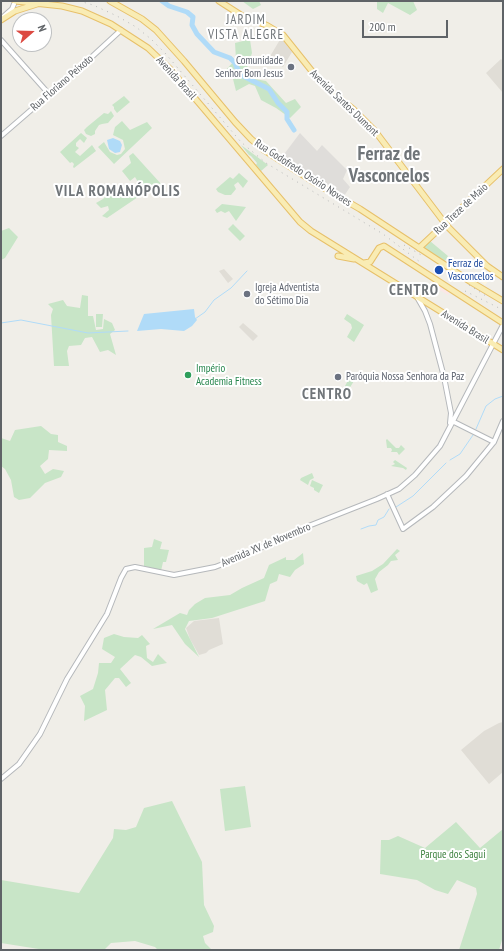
<!DOCTYPE html>
<meta charset="utf-8">
<style>
body{margin:0}
#map{position:relative;width:504px;height:951px;overflow:hidden;background:#f0eee8;font-family:"PT Sans Narrow",sans-serif}
canvas{display:block}
.frame{position:absolute;inset:0;border:2px solid #5f6367;pointer-events:none}
.north{position:absolute;left:12px;top:12px;width:40px;height:40px;box-sizing:border-box;background:#fff;border:1px solid #bfc1c2;border-radius:50%;rotate:70deg;font-size:11px;font-weight:700;line-height:16px;text-align:center;color:#5f6367}
.north::after{content:'';display:block;margin:auto;width:14px;height:18px;background:#dc4a42;clip-path:polygon(50% 0,100% 100%,50% 72%,0 100%)}
.scale{position:absolute;left:362px;top:20px;width:86px;height:18px;box-sizing:border-box;border:2px solid #5f6367;border-top:0;padding-left:5px;font-size:12px;line-height:14px;white-space:nowrap;color:#5f6367;-webkit-text-stroke:3px #fff;paint-order:stroke}
</style>
<div id="map">
<canvas width="504" height="951"></canvas>
<div class="frame"></div>
<div class="north">N</div>
<div class="scale">200 m</div>
</div>
<script>
const ctx = document.querySelector('canvas').getContext('2d');
ctx.lineJoin = 'round';
function paint(path, color) { ctx.fillStyle = color; ctx.fill(path, 'evenodd'); }
const poly = rows => new Path2D(rows.map(r => 'M' + r).join(''));
function strokePath(path, color, width, dash) { ctx.strokeStyle = color; ctx.lineWidth = width; ctx.lineCap = dash ? 'butt' : 'round'; ctx.setLineDash(dash || []); ctx.stroke(path); }
function write(font, color, halo, rows, align = 'center') {
  ctx.font = font + ' "PT Sans Narrow",sans-serif'; ctx.lineWidth = 4; ctx.setLineDash([]); ctx.textBaseline = 'middle'; ctx.strokeStyle = halo; ctx.fillStyle = color; for (const [text, x, y, turn = 0] of rows) {
    ctx.save(); ctx.translate(x, y); ctx.rotate((+turn || 0) * Math.PI / 180); ctx.textAlign = isNaN(turn) ? turn : align; if (halo) ctx.strokeText(text, 0, 0); ctx.fillText(text, 0, 0); ctx.restore();
  }
}
paint(poly([
 [490,271,494,274,485,285,481,282]
]), '#fcf5e1');
paint(poly([
 [300,133,317,151,322,145,347,170,343,179,350,187,344,196,282,157]
]), '#dfddda');
paint(poly([
 [281,38,292,52,283,67,269,58],
 [501,59,503,61,503,93,486,73],
 [224,269,233,279,228,283,219,271],
 [243,323,258,336,253,341,239,327],
 [219,618,223,644,209,650,206,653,199,655,190,639,186,628,194,621],
 [503,722,503,772,489,784,461,750,484,731,499,723]
]), '#e0ddd6');
paint(poly([
 [433,281,450,291,448,295,431,285]
]), '#fae8e7');
paint(poly([
 [242,1,259,1,261,5,253,9],
 [377,1,413,1,417,10,410,15,388,3,383,13,377,9],
 [249,33,252,53,245,74,255,79,266,81,286,103,295,99,301,107,290,118,276,108,261,100,255,86,249,84,236,91,233,79,224,72,236,59,235,43,243,41],
 [124,96,130,102,117,113,114,109,114,107,112,105],
 [111,111,114,116,108,123,102,124,99,125,95,131,95,134,91,136,86,134,84,130,87,127,104,113,108,114],
 [122,121,130,130,147,122,152,128,114,164,98,147,104,142,110,152,117,155,121,154,125,149,123,140,113,135,115,127],
 [81,133,87,138,84,143,80,139,76,143,76,146,79,148,75,152,80,156,92,145,96,151,74,168,73,167,74,164,72,162,70,163,60,152],
 [241,145,256,156,268,165,261,171,256,165,257,163,251,156,249,155],
 [133,153,162,185,155,194,151,189,142,183,137,188,134,186,138,182,135,177,130,181,122,171,131,163,129,156],
 [239,173,248,181,243,188,238,182,234,185,236,189,231,195,225,195,218,192,216,189,230,177,233,179],
 [126,183,132,190,127,195,128,198,135,193,138,197,107,218,102,216,109,210,108,206,101,208,96,203,103,199,115,188,122,189],
 [222,204,246,207,236,221,229,211,225,213,221,211,217,213,215,210],
 [233,224,245,236,240,241,228,229],
 [9,228,18,237,5,258,1,260,1,231],
 [430,241,448,256,445,261,424,248,424,246],
 [82,295,88,296,88,316,93,316,96,330,103,329,104,319,112,323,115,330,110,334,116,355,108,350,100,352,92,337,85,338,81,345,69,346,67,351,69,366,54,366,51,315,53,309,48,304,63,300,67,306,80,308],
 [96,314,103,314,102,327,96,327],
 [347,314,364,325,354,342,347,337,352,328,351,324,344,319],
 [352,373,357,376,349,389,347,390,345,389,345,386],
 [41,426,51,434,58,435,58,442,67,446,67,451,49,450,48,459,40,466,45,474,53,469,64,471,61,477,45,483,30,498,19,500,14,497,11,480,5,469,1,466,1,438,10,441,15,430],
 [387,439,396,448,399,448,401,445,405,449,399,455,397,452,391,452,392,450,391,448,387,448,386,440],
 [395,460,407,468,406,470,403,468,391,466,395,464,393,462],
 [312,473,314,478,310,480,308,485,300,480,301,478],
 [312,480,323,485,319,493,314,490,314,488,310,486],
 [154,539,162,542,160,549,169,550,166,562,163,562,161,571,144,566,144,548,152,547],
 [397,549,400,551,395,555,398,560,391,561,388,565,379,572,375,579,378,590,371,593,367,583,364,585,357,581,356,576,372,571,383,564],
 [303,553,304,564,295,570,290,577,279,574,277,581,270,584,265,601,212,618,189,621,185,629,199,657,185,644,172,625,153,629,180,613,187,615,189,610,195,604,205,598,230,595,242,588,264,578,269,565,286,557,286,560,294,560],
 [114,634,124,637,138,638,142,635,150,644,146,646,147,658,153,662,158,654,167,663,152,666,141,657,135,655,120,669,131,683,126,687,119,678,115,678,105,690,107,710,84,721,85,706,80,696,93,689,98,673,99,663,111,663,115,657,102,649,104,638],
 [245,786,251,827,225,831,220,789],
 [172,801,202,862,204,905,214,926,213,932,203,936,205,943,212,950,158,950,155,947,135,941,111,943,104,950,45,950,1,943,1,880,79,893,113,838,114,829,126,830,136,827,144,808],
 [456,822,480,848,503,829,503,937,499,950,459,950,477,894,476,888,457,880,448,894,435,890,417,880,380,874,381,840,389,840,398,836,425,848]
]), '#c8e5c7');
paint(poly([
 [113,138,120,141,122,145,120,152,115,153,109,149,107,140],
 [194,309,195,317,197,320,192,326,184,331,161,329,137,331,144,314]
]), '#b0dbf8');
strokePath(poly([
 [195,319,205,312,214,300,231,288,247,271],
 [1,323,21,320,88,333,128,331],
 [476,429,486,406,495,399,503,396],
 [450,460,460,454,473,435],
 [396,507,413,496,446,463],
 [361,529,369,526,376,525,378,520,384,517,389,509]
]), '#b0dbf8', 1);
strokePath(poly([
 [162,1,169,6,187,12,193,17,192,25,197,34,214,52,230,58,235,63,237,68,243,76,269,89,278,103,287,112,287,119,294,130]
]), '#b0dbf8', 5);
const minor = poly([
 [4,16,12,9,14,4],
 [1,40,49,94],
 [1,136,83,65,121,30],
 [417,297,425,311,430,324,444,377,451,413,450,423],
 [452,421,494,442],
 [387,494,403,529,433,507,466,476,494,442,503,421],
 [1,779,19,764,40,734,67,679,107,614,121,578,126,569,135,567,174,575,215,567,236,559,311,525,377,499,399,489,415,475,440,446,503,325]
]);
const major = poly([
 [15,1,62,6,82,11,111,24,148,48,170,69,300,222,311,231,503,350],
 [110,1,142,19,156,30,184,61,235,122,251,139,264,150,317,184,360,209,471,282,503,301],
 [219,1,244,17,266,25,283,35,319,80,328,89,353,109,375,131,447,226,487,266,503,277],
 [1,20,15,11,37,4],
 [419,248,503,169],
 [338,256,354,259],
 [364,263,370,262,379,248,384,246,503,323]
]);
strokePath(minor, '#b5b8bb', 6);
strokePath(major, '#e7c06a', 7);
strokePath(minor, '#fff', 4);
strokePath(major, '#f9ecb4', 5);
strokePath(poly([
 [79,1,93,5,117,16,136,27,151,39,165,53,241,142,254,153,266,163,383,234,420,262],
 [404,245,423,256],
 [469,285,486,296],
 [465,291,503,310]
]), '#b6b7b7', 1, [1, 5]);
for (const [x, y, r, color] of [
 [291,67,4,"#6b7280"],
 [439,270,5,"#1a4fb4"],
 [247,294,4,"#6b7280"],
 [188,375,4,"#2e9e5b"],
 [338,377,4,"#6b7280"]
]) { const dot = new Path2D(); dot.arc(x, y, r, 0, 2 * Math.PI); ctx.fillStyle = color; ctx.fill(dot); strokePath(dot, '#fff', 1.5); }
write('11px', '#5b616d', '#fff', [
 ["Comunidade",283,61,"right"],
 ["Senhor Bom Jesus",283,74,"right"],
 ["Igreja Adventista",255,288],
 ["do Sétimo Dia",255,301],
 ["Paróquia Nossa Senhora da Paz",346,377]
], 'left');
write('11px', '#5f6367', '#fff', [
 ["Avenida Brasil",176,78,48],
 ["Rua Floriano Peixoto",62,83,-41],
 ["Avenida Santos Dumont",344,103,44],
 ["Rua Godofredo Osório Novaes",303,173,33],
 ["Rua Treze de Maio",461,209,-43],
 ["Avenida Brasil",465,327,32],
 ["Avenida XV de Novembro",266,545,-23]
]);
write('11px', '#164399', '#fff', [
 ["Ferraz de",448,264],
 ["Vasconcelos",448,277]
], 'left');
write('11px', '#27864d', '#fff', [
 ["Império",196,369],
 ["Academia Fitness",196,382]
], 'left');
write('11px', '#3c813e', '#fff', [
 ["Parque dos Sagui",453,855]
]);
ctx.letterSpacing = '1px';
write('13px', '#707579', '#fff', [
 ["JARDIM",246,20],
 ["VISTA ALEGRE",246,35]
]);
ctx.letterSpacing = '0px';
ctx.letterSpacing = '1px';
write('bold 15px', '#707579', '#fff', [
 ["VILA ROMANÓPOLIS",118,192],
 ["CENTRO",414,291],
 ["CENTRO",327,395]
]);
ctx.letterSpacing = '0px';
write('bold 19px', '#707579', '#fff', [
 ["Ferraz de",389,155],
 ["Vasconcelos",389,177]
]);
</script>
